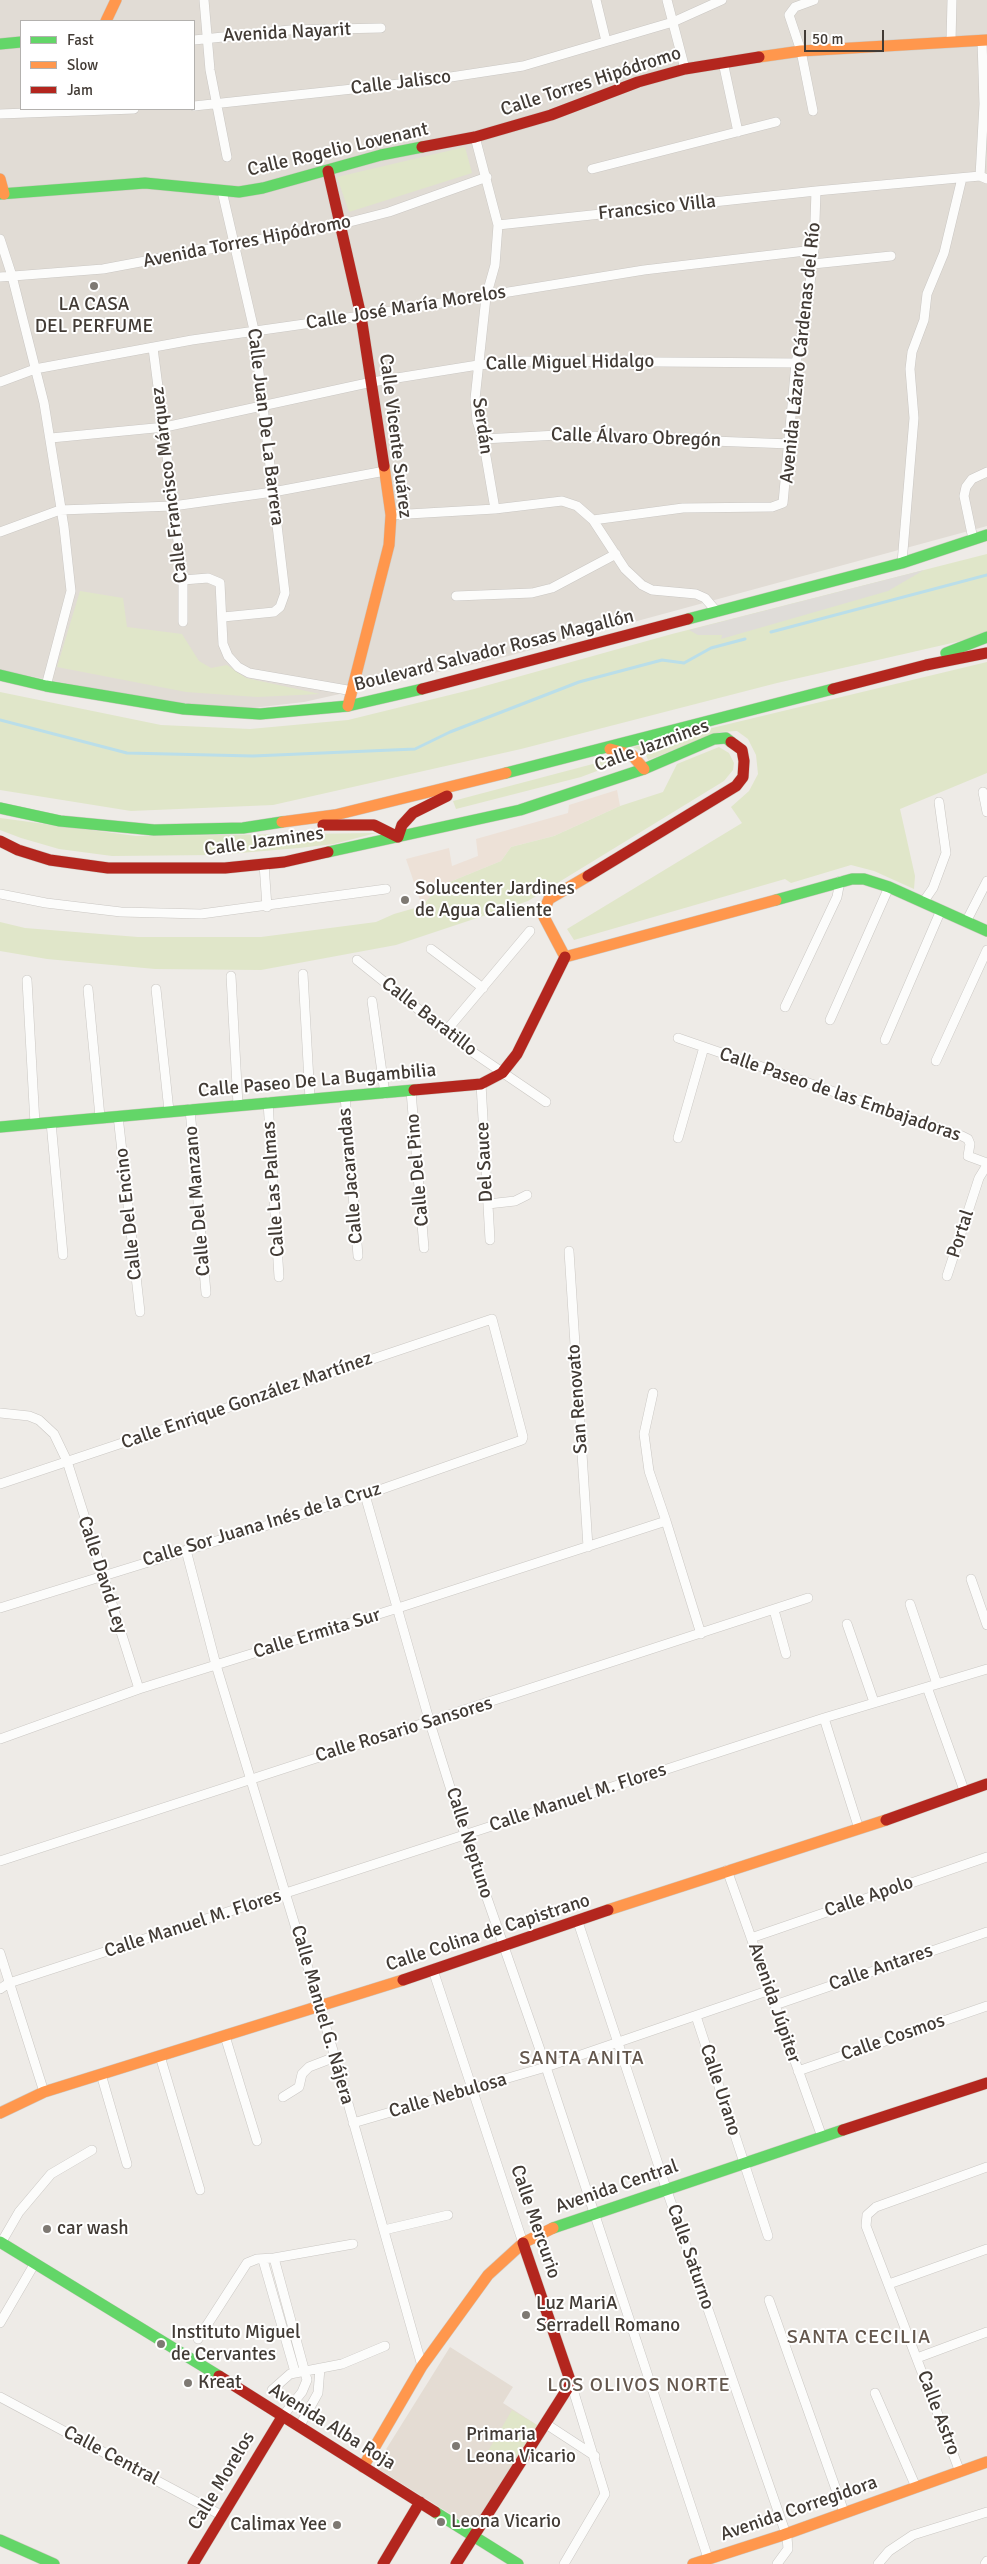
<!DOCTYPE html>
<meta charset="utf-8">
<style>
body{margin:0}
#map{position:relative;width:987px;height:2564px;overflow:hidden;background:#eeebe7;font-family:Signika,sans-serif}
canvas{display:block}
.legend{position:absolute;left:20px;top:20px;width:175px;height:90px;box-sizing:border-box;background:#fff;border:1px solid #b3b1ae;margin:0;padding:6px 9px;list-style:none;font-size:15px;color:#423b35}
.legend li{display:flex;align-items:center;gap:10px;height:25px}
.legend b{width:25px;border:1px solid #b3b1ae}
.scale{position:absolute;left:804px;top:30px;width:80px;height:22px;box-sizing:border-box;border:2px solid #423b35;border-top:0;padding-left:6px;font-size:15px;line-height:18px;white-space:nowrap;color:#423b35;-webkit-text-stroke:4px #fff;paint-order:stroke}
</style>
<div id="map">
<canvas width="987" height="2564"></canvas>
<ul class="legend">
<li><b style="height:6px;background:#63d668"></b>Fast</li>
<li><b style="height:6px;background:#ff974d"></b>Slow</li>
<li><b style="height:6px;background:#b3261e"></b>Jam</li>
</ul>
<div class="scale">50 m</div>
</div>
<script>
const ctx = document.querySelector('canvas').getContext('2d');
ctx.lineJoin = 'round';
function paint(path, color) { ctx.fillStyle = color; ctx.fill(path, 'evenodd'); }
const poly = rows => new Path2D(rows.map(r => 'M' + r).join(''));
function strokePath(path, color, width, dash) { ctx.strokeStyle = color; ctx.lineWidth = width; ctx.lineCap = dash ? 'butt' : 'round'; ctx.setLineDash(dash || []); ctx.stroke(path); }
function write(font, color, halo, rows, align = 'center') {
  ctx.font = font + ' Signika,sans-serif'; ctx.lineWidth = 4; ctx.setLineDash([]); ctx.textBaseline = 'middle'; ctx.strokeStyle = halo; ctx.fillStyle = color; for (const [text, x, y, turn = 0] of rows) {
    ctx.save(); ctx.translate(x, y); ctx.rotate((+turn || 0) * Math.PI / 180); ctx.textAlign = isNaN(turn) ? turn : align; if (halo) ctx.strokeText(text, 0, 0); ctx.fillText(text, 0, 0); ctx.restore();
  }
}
paint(poly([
 [0,0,987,0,987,526,501,658,304,702,244,709,180,706,0,670],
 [21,21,194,21,194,109,21,109]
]), '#e1dcd5');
paint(poly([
 [617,790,620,806,554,836,511,847,501,861,440,886,422,906,406,859,449,848,452,866,478,856,476,839,568,813,569,805]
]), '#ede1d7');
paint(poly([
 [450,2347,513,2387,503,2403,537,2425,473,2528,375,2467]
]), '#e4dcd3');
paint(poly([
 [465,147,472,173,349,212,337,177],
 [987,554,987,635,777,683,521,749,273,805,131,811,0,790,0,692,161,725,250,729,348,720,474,689,672,634],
 [80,591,123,598,127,627,182,634,199,661,211,668,227,665,246,678,320,694,257,697,186,692,57,667],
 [987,662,987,773,900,809,915,876,914,889,874,871,851,865,791,883,785,879,574,940,567,929,742,823,731,807,749,791,758,774,756,755,748,739,737,731,720,732,648,760,645,753,633,747],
 [719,747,729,753,734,763,733,770,724,781,528,901,396,945,261,970,155,969,47,959,0,951,0,922,25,928,138,937,261,937,376,922,394,914,422,906,440,886,501,861,511,847,554,836,620,806,663,792,677,764],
 [623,756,626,760,581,777,456,809,453,801],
 [0,818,136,836,376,833,334,844,299,848,216,855,112,856,59,849,21,838,0,830],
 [512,2410,537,2425,512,2466,488,2451]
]), '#e0e6c9');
paint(poly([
 [924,570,888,591,721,639,722,635,698,635,689,630]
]), '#dfdcd8');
strokePath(poly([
 [771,632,987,575],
 [0,720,127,753,253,756,415,749,450,732,579,682,662,660,684,663,711,648,745,639]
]), '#badee9', 3);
const street = poly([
 [204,0,210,70,227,157],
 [596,0,606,41],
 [667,0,685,69],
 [194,40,290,30,381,28],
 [951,41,952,0],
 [723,62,738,132],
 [194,106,418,82,523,66,673,22,722,0],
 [813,111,801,51,789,15,795,7,814,0],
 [0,114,134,109],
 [475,137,498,225,495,265,486,297,475,399,477,421,483,439,495,509],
 [592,169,776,122],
 [980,176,984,104,982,40],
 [222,191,254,330,285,593,280,607,274,612,223,617],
 [498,225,816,191,980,176,987,179],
 [0,239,12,276,44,403,64,527,71,591,46,686],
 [813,264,891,256],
 [0,277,103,269,342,224,389,212,487,177],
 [153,348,183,580,183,622],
 [0,382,35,369,192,340,361,316,644,270,814,250],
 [51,438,165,427,372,382,478,365,524,361,796,363],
 [483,439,558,435,790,444],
 [391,515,495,509,562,501,577,506,593,520,625,569,642,585,652,590,696,594,705,598,717,612],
 [593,520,683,508,772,507,783,503,796,363,808,300,814,250,816,191],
 [0,532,60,510,173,506,273,492,385,471],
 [973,539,964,496,966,487,972,479,987,472],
 [902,563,914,418,910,369,912,352,924,320,927,294,944,253,962,178],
 [183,580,208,578,220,583,223,644,228,656,238,667,249,673,353,691],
 [456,596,532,593,552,588,616,554],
 [983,792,987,812],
 [264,864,267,907],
 [0,894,46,903,121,912,201,914,386,889],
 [924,901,933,888,946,853,939,802],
 [966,922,987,881],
 [431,949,483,988],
 [357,960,468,1049,546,1102],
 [303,974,310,1099],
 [231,976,238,1105],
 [27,980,35,1124],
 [88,989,100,1117],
 [156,989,169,1111],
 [372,1001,385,1094],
 [785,1007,837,897,840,881],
 [830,1020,889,887],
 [446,1031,530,931],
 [678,1038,962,1136,968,1139,970,1144,968,1156,987,1163],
 [885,1040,941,910],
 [936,1061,987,950],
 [481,1084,490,1240],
 [411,1091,424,1248],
 [345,1096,358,1256],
 [268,1102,279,1277],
 [190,1109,206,1293],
 [118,1116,140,1312],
 [51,1122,63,1255],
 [678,1138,704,1047],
 [488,1204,515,1201,527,1195],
 [569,1251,588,1547],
 [947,1276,979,1178,987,1165],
 [653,1393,644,1434,649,1471,666,1521],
 [0,1413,29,1416,39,1420,54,1434,67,1461,139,1689],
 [0,1484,492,1319,523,1437,522,1440,365,1495,0,1608],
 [365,1495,430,1723,465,1835,546,2067,708,2558],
 [186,1550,216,1665,335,2057,422,2366],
 [971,1579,987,1625],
 [910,1604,937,1684],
 [774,1610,786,1654],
 [847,1624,874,1702],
 [927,1687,965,1793],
 [824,1718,859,1829],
 [0,1739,139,1689,398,1608,666,1521,701,1634],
 [0,1861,808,1598],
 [727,1870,822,2137],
 [578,1922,666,2188,787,2537,788,2549,777,2564],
 [751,1938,987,1857],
 [0,1953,44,2092],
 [433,1970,523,2243],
 [0,1989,9,1983,824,1718,987,1669],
 [775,2005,987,1932],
 [696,2016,768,2236],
 [225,2036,257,2141],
 [160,2056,200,2190],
 [798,2071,987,2006],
 [101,2074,127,2164],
 [283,2097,299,2087,302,2074,309,2067,335,2057],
 [353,2123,546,2067,770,1990],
 [384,2230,448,2215],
 [1,2243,19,2212,51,2174,92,2150],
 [274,2258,307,2380,302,2392,282,2417],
 [263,2260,295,2372],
 [889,2284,987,2249],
 [769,2300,844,2512],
 [0,2323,35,2263],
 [198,2339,247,2263,257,2259,274,2258,353,2244],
 [917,2358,987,2332],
 [272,2390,290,2374,342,2364,385,2346],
 [875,2393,916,2487],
 [0,2397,221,2515],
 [546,2424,595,2456],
 [299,2427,318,2393,320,2368],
 [960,2472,866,2226,867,2215,876,2207,987,2167],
 [564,2564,605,2494,571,2383],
 [878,2564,889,2551,913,2535,987,2512],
 [985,2564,987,2561]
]);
const fast = poly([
 [0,44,21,42],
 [0,194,145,183,239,192,263,188,381,155,422,147],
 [688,619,902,563,987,535],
 [946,653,987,637],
 [0,675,46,686,184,709,260,714,348,706,422,689],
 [506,773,833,689],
 [0,808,60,821,154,830,243,828,282,822],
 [328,852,520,810,644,769,714,739,726,738,731,742],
 [776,900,852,879,864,879,889,887,987,931],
 [0,1127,414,1090],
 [553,2228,843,2130],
 [0,2242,219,2376],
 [435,2512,518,2564],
 [0,2540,54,2564]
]);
const slow = poly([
 [106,21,116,0],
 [759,57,801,51,987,40],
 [0,179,4,194],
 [348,706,389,545,391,515,384,466],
 [610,749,632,755,644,769],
 [282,822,335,815,506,773],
 [588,876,549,899,545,908,544,917,565,957,776,900],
 [608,1910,886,1820],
 [0,2113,44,2092,403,1980],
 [363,2467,422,2366,488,2275,523,2243,553,2228],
 [693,2564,783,2535,987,2462]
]);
const jam = poly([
 [422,147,475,137,551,115,638,82,685,69,759,57],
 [328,171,361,316,384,466],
 [422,689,688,619],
 [833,689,926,665,987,653],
 [323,825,374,825,398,837,402,825,413,813,447,796],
 [0,841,18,850,50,860,108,868,225,868,284,862,328,852],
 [588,876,736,786,743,777,744,761,742,750,731,742],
 [414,1090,481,1084,502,1073,517,1054,565,957],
 [886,1820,987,1784],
 [403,1980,608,1910],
 [843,2130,987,2083],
 [219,2376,435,2512],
 [193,2564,282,2417],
 [383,2564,420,2502],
 [456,2564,571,2383,523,2243]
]);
strokePath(street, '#cac7c3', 10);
strokePath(fast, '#cec8c1', 12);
strokePath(slow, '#cec8c1', 12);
strokePath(jam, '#cec8c1', 12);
strokePath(street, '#fcfcfb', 9);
strokePath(fast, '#63d668', 11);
strokePath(slow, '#ff974d', 11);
strokePath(jam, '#b3261e', 11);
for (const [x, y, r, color] of [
 [94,286,5,"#7e7973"],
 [405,900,5,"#7e7973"],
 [47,2229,5,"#7e7973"],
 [526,2315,5,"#7e7973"],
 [161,2344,5,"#7e7973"],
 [188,2383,5,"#7e7973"],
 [456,2446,5,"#7e7973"],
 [441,2522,5,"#7e7973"],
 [337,2525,5,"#7e7973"]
]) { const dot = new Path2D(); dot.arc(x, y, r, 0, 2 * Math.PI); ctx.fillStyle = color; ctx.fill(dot); strokePath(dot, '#fff', 2); }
write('19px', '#423b35', '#fff', [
 ["Avenida Nayarit",287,33,-3],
 ["Calle Torres Hipódromo",591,82,-18],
 ["Calle Jalisco",401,83,-7],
 ["Calle Rogelio Lovenant",338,150,-13],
 ["Francsico Villa",657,208,-6],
 ["Avenida Torres Hipódromo",247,242,-11],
 ["Calle José María Morelos",406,308,-9],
 ["Avenida Lázaro Cárdenas del Río",801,353,-84],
 ["Calle Miguel Hidalgo",570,363,-1],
 ["Serdán",482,426,82],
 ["Calle Juan De La Barrera",265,427,83],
 ["Calle Vicente Suárez",395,436,83],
 ["Calle Álvaro Obregón",636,438,2],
 ["Calle Francisco Márquez",170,485,-97],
 ["Boulevard Salvador Rosas Magallón",494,651,-14],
 ["Calle Jazmines",652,746,-20],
 ["Calle Jazmines",264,842,-8],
 ["Calle Baratillo",429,1017,38],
 ["Calle Paseo De La Bugambilia",317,1081,-5],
 ["Calle Paseo de las Embajadoras",840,1095,19],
 ["Del Sauce",485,1162,-93],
 ["Calle Del Pino",418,1170,-95],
 ["Calle Jacarandas",351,1176,-95],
 ["Calle Las Palmas",274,1189,-94],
 ["Calle Del Manzano",198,1201,-95],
 ["Calle Del Encino",129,1214,-96],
 ["Portal",961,1234,-72],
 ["San Renovato",578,1399,-94],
 ["Calle Enrique González Martínez",247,1401,-19],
 ["Calle Sor Juana Inés de la Cruz",262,1525,-17],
 ["Calle David Ley",102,1575,72],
 ["Calle Ermita Sur",317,1634,-17],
 ["Calle Rosario Sansores",404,1730,-17],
 ["Calle Manuel M. Flores",578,1798,-18],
 ["Calle Neptuno",469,1843,72],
 ["Calle Apolo",869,1897,-19],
 ["Calle Manuel M. Flores",193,1924,-18],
 ["Calle Colina de Capistrano",488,1933,-18],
 ["Calle Antares",881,1968,-19],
 ["Avenida Júpiter",774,2003,71],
 ["Calle Manuel G. Nájera",322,2015,74],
 ["Calle Cosmos",893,2038,-19],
 ["Calle Urano",720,2090,72],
 ["Calle Nebulosa",448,2096,-16],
 ["Avenida Central",617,2187,-19],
 ["Calle Mercurio",535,2222,71],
 ["Calle Saturno",690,2257,71],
 ["Calle Astro",938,2413,69],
 ["Avenida Alba Roja",332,2427,32],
 ["Calle Central",111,2456,28],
 ["Calle Morelos",222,2481,-59],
 ["Avenida Corregidora",799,2509,-19]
]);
write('19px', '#423b35', '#fff', [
 ["LA CASA",94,305,"center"],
 ["DEL PERFUME",94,327,"center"],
 ["Solucenter Jardines",415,889],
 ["de Agua Caliente",415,911],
 ["car wash",57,2229],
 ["Luz MariA",536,2304],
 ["Serradell Romano",536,2326],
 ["Instituto Miguel",171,2333],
 ["de Cervantes",171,2355],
 ["Kreat",198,2383],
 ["Primaria",466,2435],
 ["Leona Vicario",466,2457],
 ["Leona Vicario",451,2522],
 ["Calimax Yee",327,2525,"right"]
], 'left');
ctx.letterSpacing = '1px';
write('20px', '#64574d', '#fff', [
 ["SANTA ANITA",582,2059],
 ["SANTA CECILIA",859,2338],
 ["LOS OLIVOS NORTE",639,2386]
]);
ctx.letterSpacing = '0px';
</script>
